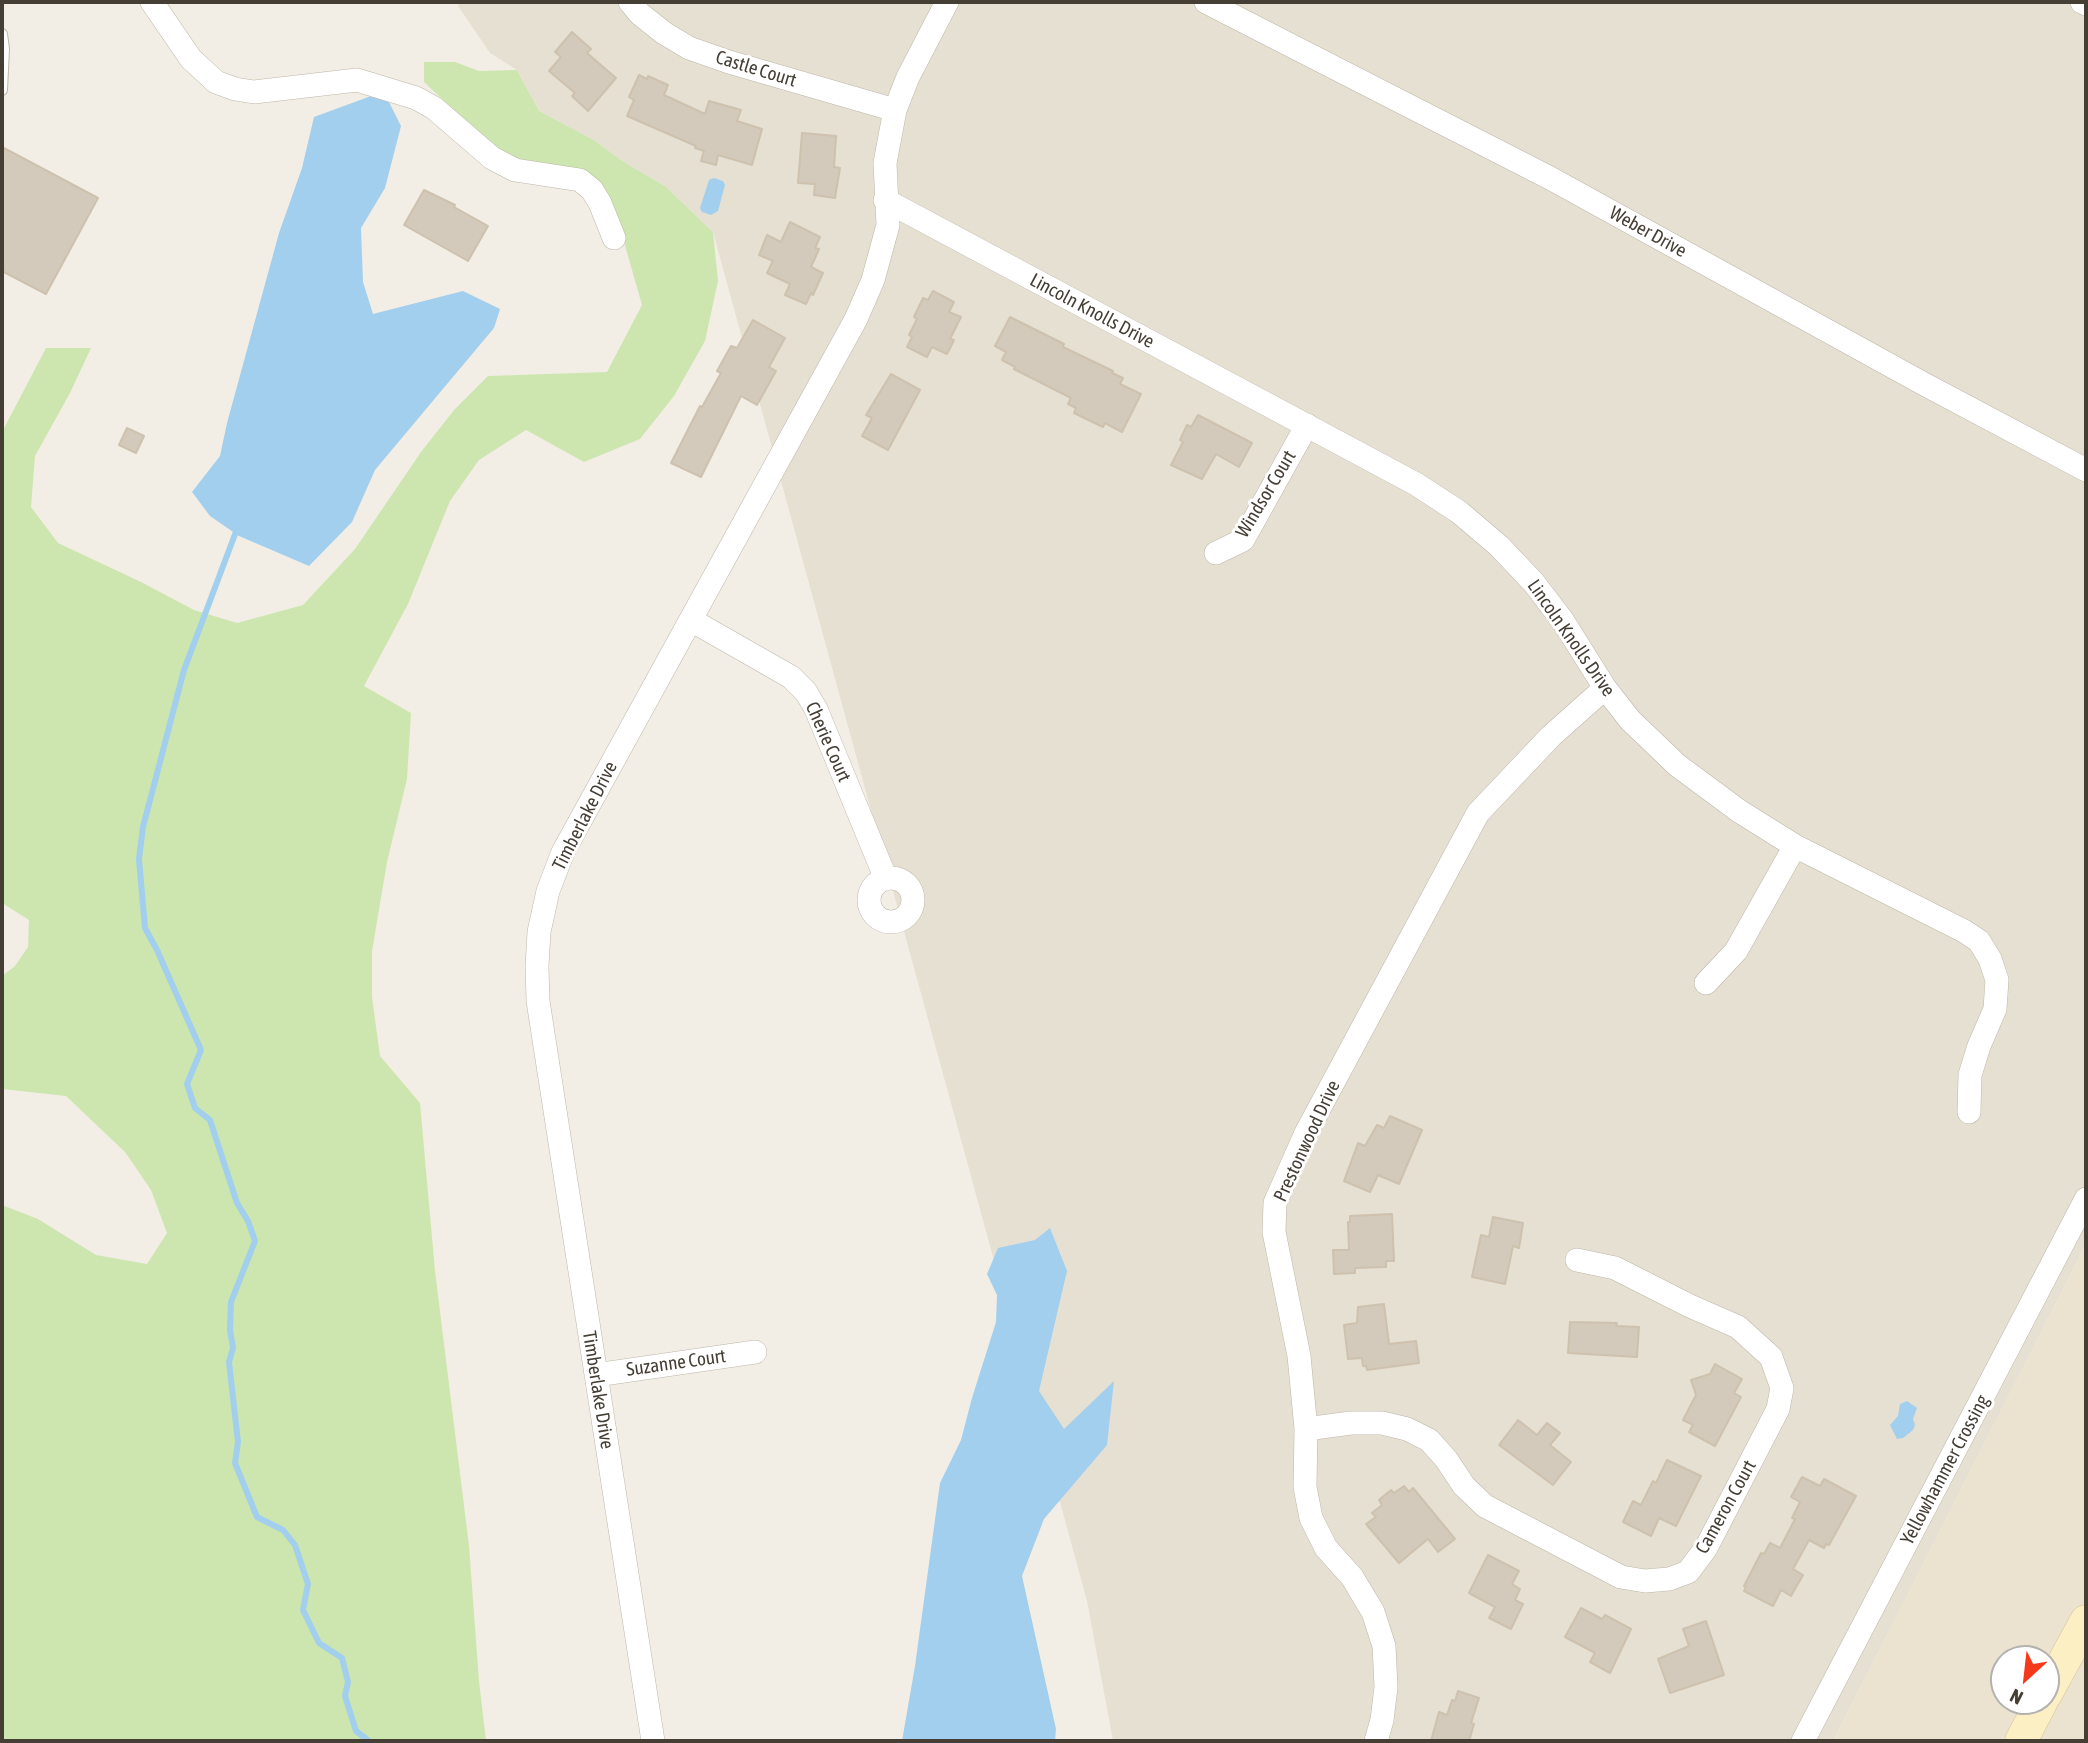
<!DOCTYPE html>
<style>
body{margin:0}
#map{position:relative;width:2088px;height:1743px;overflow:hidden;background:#f2eee5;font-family:"Asap Condensed",sans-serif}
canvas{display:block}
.frame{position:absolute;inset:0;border:4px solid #443e35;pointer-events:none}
.north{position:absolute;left:1990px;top:1645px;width:70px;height:70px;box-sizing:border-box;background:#fff;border:2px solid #b4b2ae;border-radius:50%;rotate:207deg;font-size:19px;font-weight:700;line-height:28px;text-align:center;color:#443e35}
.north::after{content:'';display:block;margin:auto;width:24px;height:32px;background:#f43a1a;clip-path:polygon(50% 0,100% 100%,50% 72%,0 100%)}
</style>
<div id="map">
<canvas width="2088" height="1743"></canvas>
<div class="frame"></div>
<div class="north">N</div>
</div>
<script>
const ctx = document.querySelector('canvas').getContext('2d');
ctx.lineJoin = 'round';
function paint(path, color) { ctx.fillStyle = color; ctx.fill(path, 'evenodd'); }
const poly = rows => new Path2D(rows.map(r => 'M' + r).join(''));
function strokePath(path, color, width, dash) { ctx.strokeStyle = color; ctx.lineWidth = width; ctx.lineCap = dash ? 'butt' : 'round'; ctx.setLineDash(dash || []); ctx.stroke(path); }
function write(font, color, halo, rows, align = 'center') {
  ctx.font = font + ' "Asap Condensed",sans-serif'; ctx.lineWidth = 6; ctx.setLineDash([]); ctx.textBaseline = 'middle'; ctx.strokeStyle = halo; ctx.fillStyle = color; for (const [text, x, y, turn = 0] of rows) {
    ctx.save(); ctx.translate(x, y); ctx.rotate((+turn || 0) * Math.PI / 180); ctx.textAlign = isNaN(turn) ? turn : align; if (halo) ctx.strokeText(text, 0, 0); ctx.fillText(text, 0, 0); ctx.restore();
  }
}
paint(poly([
 [459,2,2086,2,2086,1244,1833,1741,1113,1741,1087,1601,713,232,665,186,624,162,594,140,539,111,517,70,490,53,458,6]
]), '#e6e0d3');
paint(poly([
 [2086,1244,2086,1741,1833,1741],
 [2004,1659,2046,1659,2046,1701,2004,1701]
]), '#ebe3cf');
paint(poly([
 [424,62,455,62,479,71,517,70,539,111,594,140,624,162,665,186,713,232,718,281,705,341,674,396,640,439,584,462,526,430,479,460,450,501,408,604,364,686,411,713,407,779,387,862,372,951,372,997,380,1056,420,1103,435,1271,469,1546,479,1681,486,1741,2,1741,2,1205,38,1219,96,1255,147,1264,167,1233,151,1190,125,1152,66,1096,2,1089,2,976,15,966,28,947,29,920,2,903,2,432,46,348,91,348,70,393,35,456,31,507,58,543,141,582,194,610,237,623,303,605,355,549,421,452,454,410,488,376,607,372,642,305,616,214,533,162,500,154,424,82]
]), '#cde6af');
paint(poly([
 [371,96,389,102,401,126,385,188,361,228,363,282,373,314,463,291,500,309,494,328,375,470,352,522,309,566,239,536,210,516,192,492,220,456,227,423,279,233,302,168,314,117],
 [714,178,723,181,725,185,718,211,711,215,702,212,700,208,709,180],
 [1050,1228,1067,1271,1039,1391,1064,1429,1114,1381,1107,1445,1044,1519,1022,1576,1056,1729,1055,1741,902,1741,915,1666,940,1483,961,1440,972,1398,996,1322,997,1295,987,1274,998,1248,1035,1240],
 [1907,1401,1917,1408,1913,1419,1915,1425,1913,1430,1903,1438,1897,1439,1890,1425,1898,1416,1900,1404]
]), '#a2cfee');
strokePath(poly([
 [237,529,184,670,143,827,139,859,145,928,157,950,201,1050,187,1084,195,1108,210,1120,237,1203,248,1221,255,1241,231,1302,230,1330,233,1348,229,1362,238,1442,235,1463,257,1517,283,1530,295,1545,308,1584,303,1610,319,1643,342,1658,348,1682,345,1696,356,1731,369,1741]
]), '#a2cfee', 6);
const building = poly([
 [572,32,591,49,587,53,616,78,588,111,572,96,575,93,549,71,561,57,555,52,572,32],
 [639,75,647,79,648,76,668,85,664,95,705,114,709,101,741,110,737,121,762,129,752,165,718,155,716,165,701,161,704,151,695,148,696,146,627,116,634,100,629,97,639,75],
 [802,133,836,136,834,167,840,168,835,198,814,195,815,184,798,183,802,133],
 [2,147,98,198,46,294,2,271,2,147],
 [424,190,455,205,454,207,488,226,468,261,404,225,424,190],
 [790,222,820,237,815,248,819,249,811,267,823,273,813,295,811,293,806,304,785,295,790,284,767,273,773,261,759,255,767,235,781,242,790,222],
 [933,291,954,302,949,312,961,317,950,339,954,340,947,354,932,347,927,357,907,347,912,337,909,335,917,319,914,317,923,298,928,300,933,291],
 [1010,317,1064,344,1063,347,1113,371,1112,373,1123,378,1120,384,1141,394,1122,432,1105,423,1103,427,1074,413,1076,408,1068,404,1071,398,1014,369,1015,367,1002,360,1006,352,995,346,1010,317],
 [753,320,785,338,769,367,776,371,757,405,741,396,701,477,671,463,700,406,702,407,721,373,717,371,731,346,737,348,753,320],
 [891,374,920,390,888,450,862,436,872,418,866,415,891,374],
 [1198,415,1252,443,1239,467,1216,454,1202,479,1171,465,1183,442,1180,440,1187,425,1191,427,1198,415],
 [127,428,144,436,136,453,119,445,127,428],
 [1390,1116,1422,1130,1399,1184,1378,1175,1370,1192,1344,1181,1358,1143,1365,1146,1377,1125,1384,1128,1390,1116],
 [1392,1214,1394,1261,1386,1261,1386,1267,1355,1268,1355,1273,1334,1274,1333,1250,1349,1250,1348,1222,1350,1222,1350,1216,1392,1214],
 [1493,1217,1523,1223,1519,1248,1513,1246,1505,1284,1472,1277,1481,1235,1489,1237,1493,1217],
 [1384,1304,1389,1344,1416,1341,1419,1363,1367,1370,1366,1366,1363,1366,1362,1358,1348,1359,1344,1325,1357,1323,1358,1307,1384,1304],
 [1570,1322,1617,1323,1616,1326,1639,1327,1637,1357,1568,1353,1570,1322],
 [1715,1364,1742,1379,1734,1393,1741,1397,1715,1446,1689,1432,1693,1425,1683,1420,1696,1395,1691,1380,1710,1374,1715,1364],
 [1518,1420,1537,1435,1547,1423,1560,1433,1550,1445,1571,1462,1553,1485,1499,1445,1518,1420],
 [1667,1460,1701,1476,1676,1526,1659,1518,1651,1536,1623,1522,1633,1501,1641,1505,1653,1481,1656,1483,1667,1460],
 [1802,1477,1820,1486,1824,1479,1856,1496,1829,1545,1826,1544,1824,1548,1809,1540,1793,1569,1803,1575,1791,1596,1781,1590,1773,1606,1744,1591,1746,1587,1744,1586,1761,1553,1764,1554,1770,1543,1780,1548,1795,1519,1792,1518,1800,1502,1791,1497,1802,1477],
 [1404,1486,1409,1492,1413,1488,1455,1539,1438,1552,1428,1539,1399,1563,1366,1524,1376,1517,1372,1513,1382,1505,1379,1500,1391,1490,1394,1493,1404,1486],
 [1488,1555,1519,1571,1512,1584,1520,1589,1515,1600,1523,1604,1511,1629,1489,1618,1495,1607,1469,1593,1488,1555],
 [1581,1608,1602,1619,1605,1615,1631,1629,1610,1673,1590,1662,1595,1653,1565,1637,1581,1608],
 [1706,1621,1724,1675,1670,1693,1658,1659,1689,1646,1683,1629,1706,1621],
 [1458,1691,1479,1698,1471,1723,1474,1724,1469,1741,1431,1741,1439,1712,1447,1715,1452,1700,1455,1701,1458,1691]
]);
paint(building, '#d3cabb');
strokePath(building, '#cec1ae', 2);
const service = poly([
 [2,34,4,49,2,90]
]);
const minor = poly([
 [152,2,191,59,216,82,235,89,254,92,357,80,416,98,434,108,492,158,515,170,580,180,592,190,600,203,614,238],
 [630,2,640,14,664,33,689,48,729,62,895,110],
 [1206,2,1550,178,1924,384,2086,470],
 [2082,2,2086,4],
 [885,200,1416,484,1459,512,1499,546,1534,583,1563,621,1605,688,1630,720,1677,765,1739,811,1795,846,1964,931,1979,941,1990,959,1997,980,1995,1009,1979,1046,1970,1075,1969,1112],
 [1216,553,1243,540,1307,425],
 [691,620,791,677,806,692,816,709,886,879],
 '869 900a22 22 0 1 1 44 0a22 22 0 1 1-44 0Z',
 [1706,983,1736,951,1795,846],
 [596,1375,755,1352],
 [1306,1429,1351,1423,1382,1423,1407,1429,1429,1440,1446,1459,1464,1486,1485,1506,1621,1577,1645,1581,1669,1579,1688,1572,1706,1548,1778,1409,1782,1388,1771,1357,1738,1327,1690,1306,1615,1268,1577,1260],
 [653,1741,538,1001,537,966,539,932,548,891,563,852,856,319,873,280,888,225,885,163,895,110,908,77,947,2],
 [1376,1741,1382,1720,1386,1687,1384,1646,1373,1612,1352,1577,1326,1548,1311,1518,1305,1487,1306,1429,1299,1356,1274,1232,1275,1203,1306,1133,1478,813,1551,736,1605,688],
 [1803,1741,2086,1199]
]);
const secondary = poly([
 [2046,1694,2086,1621],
 [2021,1741,2042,1701]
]);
strokePath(service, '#bdb6a8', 12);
strokePath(minor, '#bdb6a8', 24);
strokePath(secondary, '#d4c398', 33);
strokePath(service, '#fff', 10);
strokePath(minor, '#fff', 23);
strokePath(secondary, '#fdefc4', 32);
write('19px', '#443e35', '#fff', [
 ["Castle Court",756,69,17],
 ["Weber Drive",1648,232,29],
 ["Lincoln Knolls Drive",1092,311,28],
 ["Windsor Court",1266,494,-59],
 ["Lincoln Knolls Drive",1571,638,55],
 ["Cherie Court",828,742,66],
 ["Timberlake Drive",585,816,-63],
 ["Prestonwood Drive",1307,1141,-65],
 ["Suzanne Court",676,1363,-8],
 ["Timberlake Drive",598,1390,81],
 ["Yellowhammer Crossing",1945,1470,-62],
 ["Cameron Court",1726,1507,-61]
]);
</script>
